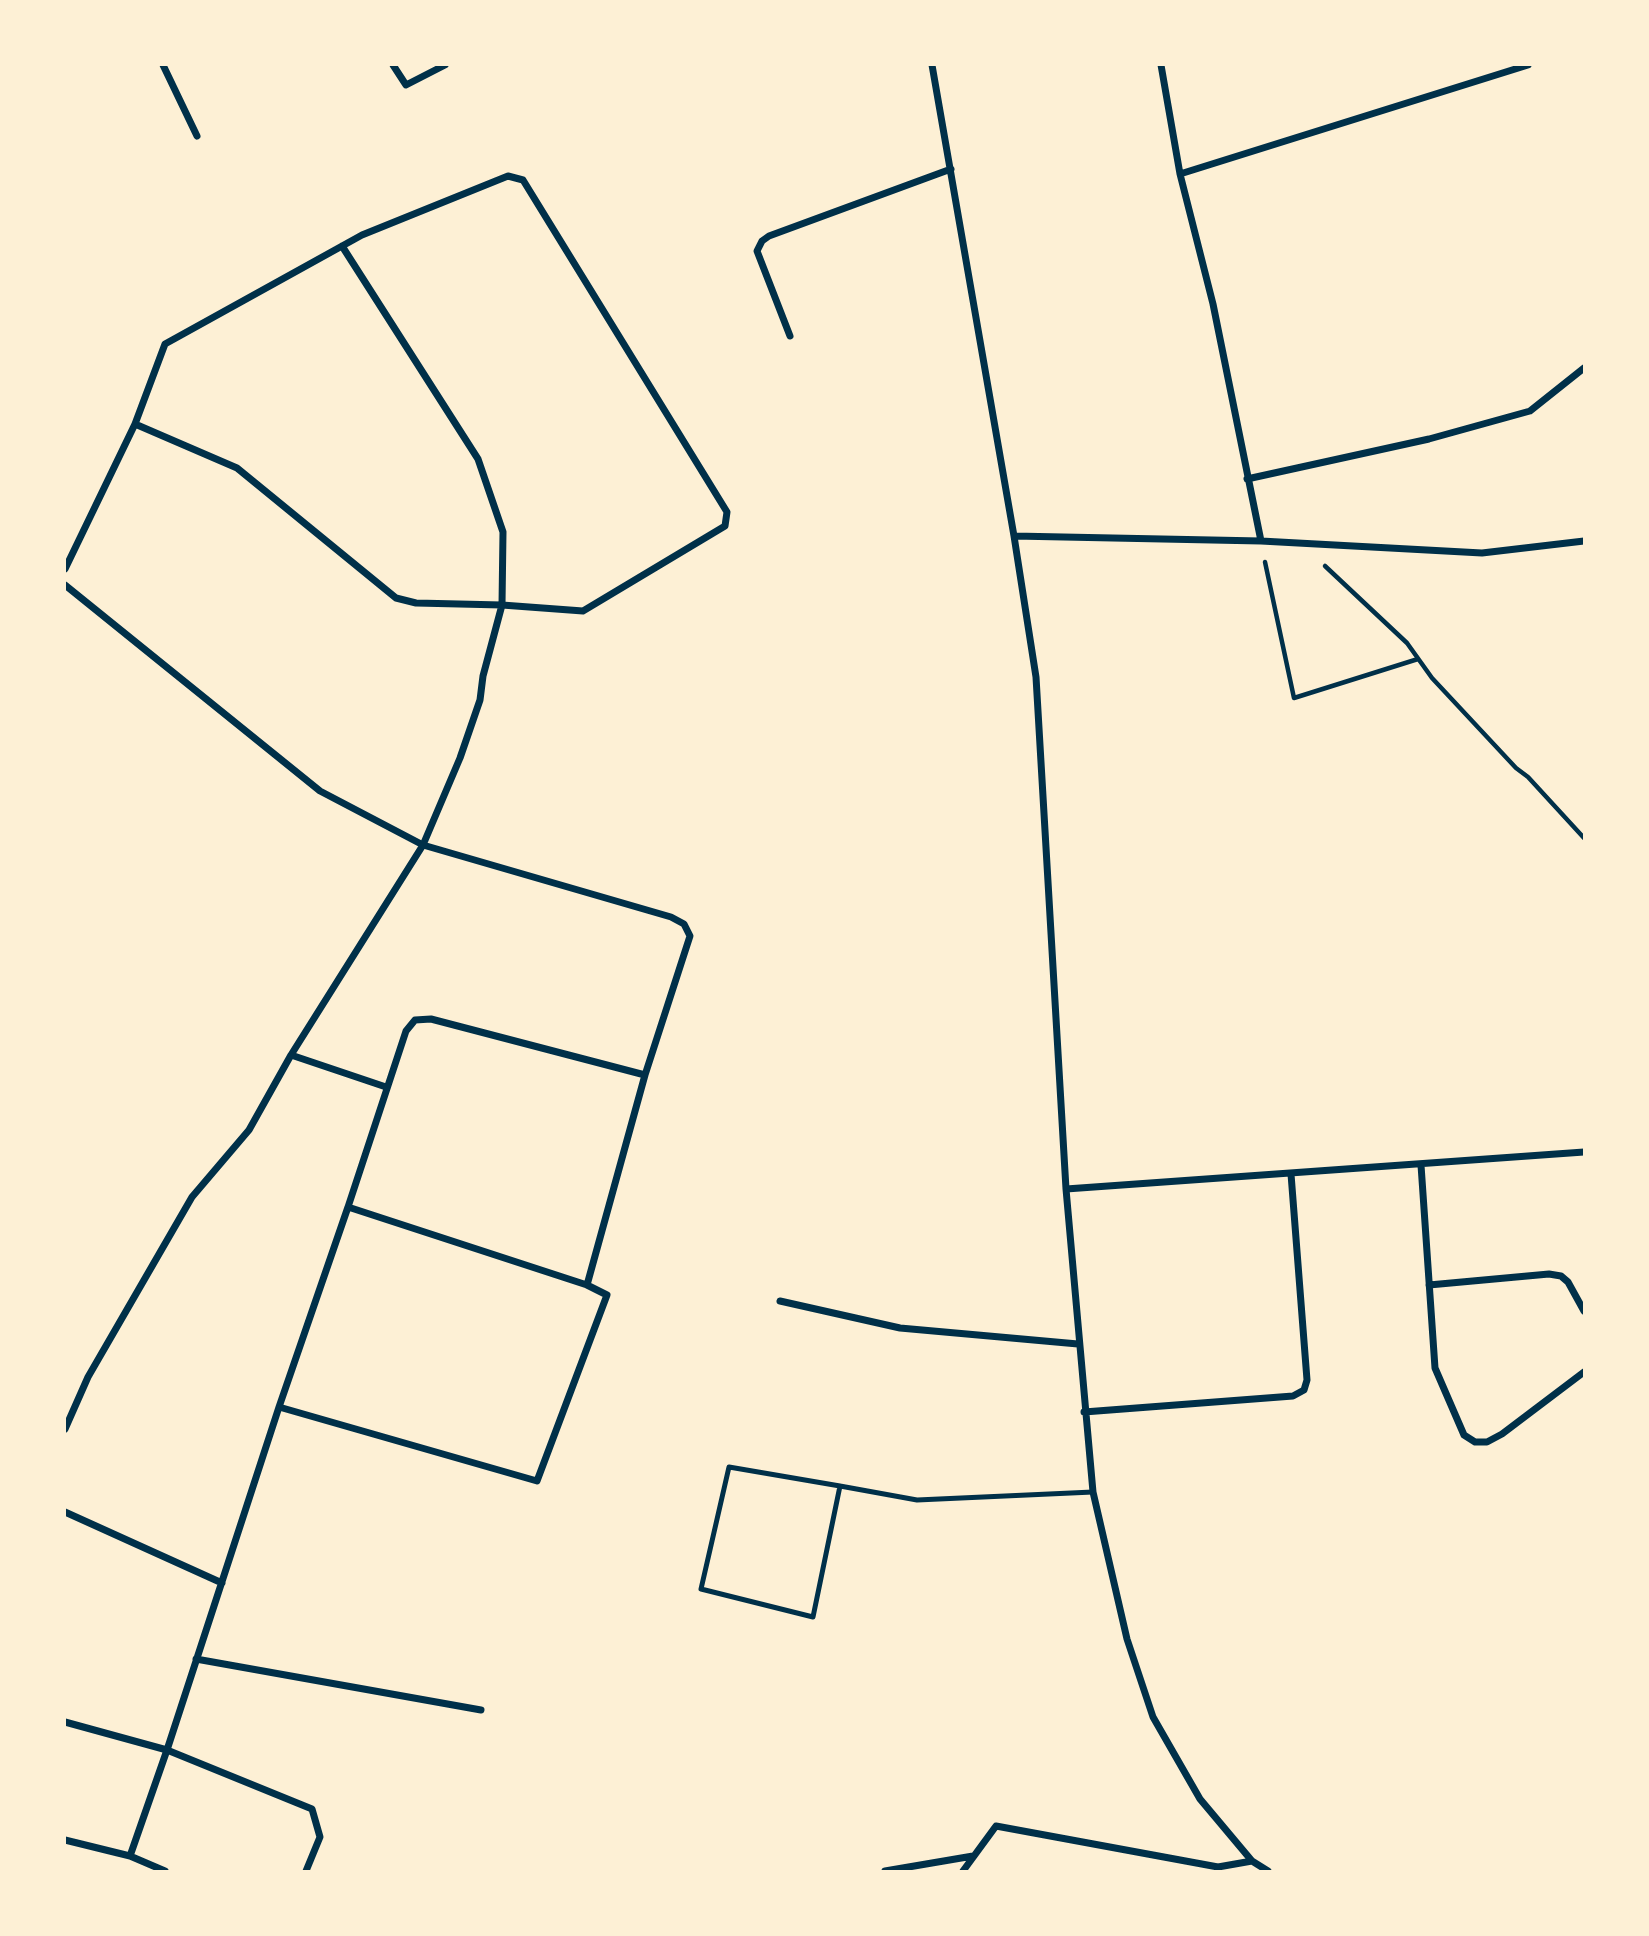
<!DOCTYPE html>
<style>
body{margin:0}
#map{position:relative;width:1649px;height:1936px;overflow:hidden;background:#fdf0d5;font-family:"Times New Roman",serif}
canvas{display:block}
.frame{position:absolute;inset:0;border:66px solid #fdf0d5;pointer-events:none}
</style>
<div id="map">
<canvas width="1649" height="1936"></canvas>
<div class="frame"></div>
</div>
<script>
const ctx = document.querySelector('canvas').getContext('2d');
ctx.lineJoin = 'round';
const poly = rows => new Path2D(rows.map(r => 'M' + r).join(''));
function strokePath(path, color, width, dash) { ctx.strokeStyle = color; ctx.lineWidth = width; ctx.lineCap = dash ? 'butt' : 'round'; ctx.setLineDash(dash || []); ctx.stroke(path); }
strokePath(poly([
 [1265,562,1294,698,1418,659],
 [1325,566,1407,643,1432,678,1516,768,1528,777,1584,838]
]), '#003049', 4.5);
strokePath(poly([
 [840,1486,813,1617,701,1589,729,1467,840,1486,917,1500,1093,1492]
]), '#003049', 5);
strokePath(poly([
 [163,65,197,136],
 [393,65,406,85,445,65],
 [932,65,1014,536,1036,677,1066,1189,1093,1492,1127,1639,1153,1717,1200,1799,1252,1861,1268,1871],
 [1161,65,1180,174,1213,304,1261,541],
 [1180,174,1528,65],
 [790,336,757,251,762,241,769,236,951,169],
 [1247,479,1429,439,1530,411,1584,368],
 [1014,536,1261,541,1482,553,1584,541],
 [65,569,135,424,165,344,362,235,508,176,523,180,727,512,725,526,583,611,502,605,416,603,396,598,237,468,135,424],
 [65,585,320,791,423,845,671,917,684,924,690,936,645,1075,587,1285,348,1207,406,1031,415,1020,431,1019,645,1075],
 [291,1055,386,1087],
 [1421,1165,1435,1368,1464,1435,1475,1442,1487,1442,1502,1434,1584,1372],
 [1066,1189,1584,1152],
 [1429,1285,1549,1274,1561,1276,1568,1282,1584,1311],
 [780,1301,900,1328,1078,1344],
 [279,1407,537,1481,607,1295,587,1285],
 [1084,1412,1293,1396,1304,1390,1307,1380,1291,1174],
 [65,1429,88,1377,192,1197,249,1130,291,1055,423,845,460,758,480,700,483,676,502,605,503,532,478,459,342,246],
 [65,1512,222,1583],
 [196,1659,481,1710],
 [65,1722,167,1750,312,1809,320,1837,306,1871],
 [65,1840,130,1856,165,1871],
 [130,1856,167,1750,279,1407,348,1207],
 [885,1871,973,1856],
 [963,1871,996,1826,1218,1867,1252,1861]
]), '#003049', 7);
</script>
